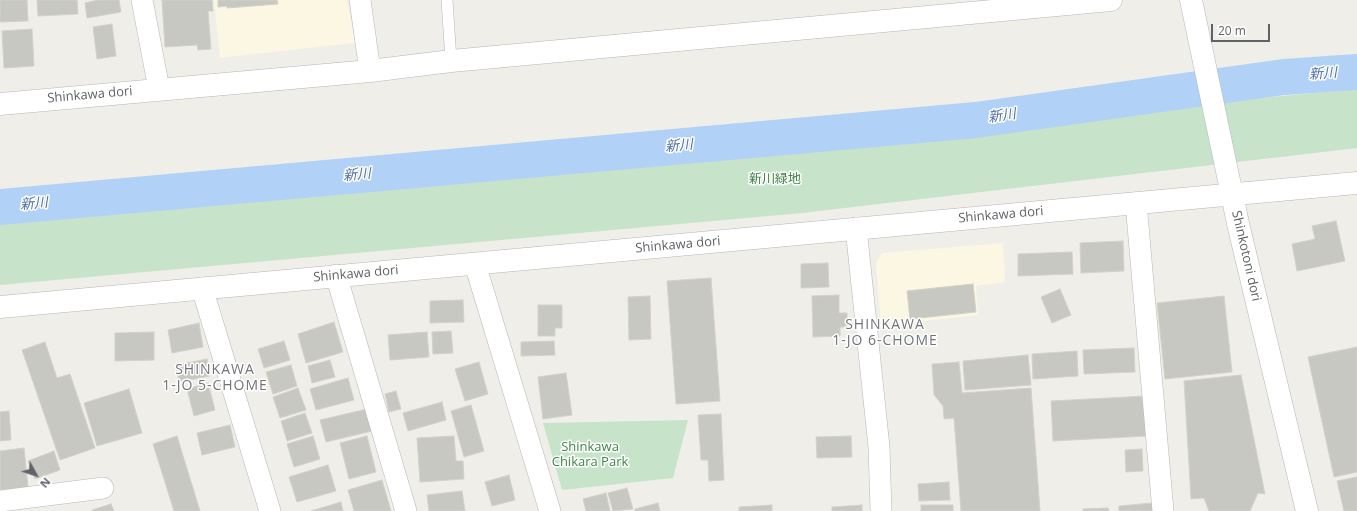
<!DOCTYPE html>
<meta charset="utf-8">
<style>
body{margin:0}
#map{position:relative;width:1357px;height:511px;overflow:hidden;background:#efeee8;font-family:"Open Sans",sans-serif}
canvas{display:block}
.north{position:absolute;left:16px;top:455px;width:40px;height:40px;-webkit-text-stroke:3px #fff;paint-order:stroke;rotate:130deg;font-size:11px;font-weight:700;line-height:16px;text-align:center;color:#5f6266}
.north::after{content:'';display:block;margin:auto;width:14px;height:18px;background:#5f6266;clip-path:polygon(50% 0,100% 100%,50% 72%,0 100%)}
.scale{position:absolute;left:1211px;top:24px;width:59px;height:18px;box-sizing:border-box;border:2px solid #5f6266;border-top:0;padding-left:5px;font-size:12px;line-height:14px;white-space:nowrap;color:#5f6266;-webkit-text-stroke:3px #fff;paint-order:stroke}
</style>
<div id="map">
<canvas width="1357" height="511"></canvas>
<div class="north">N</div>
<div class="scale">20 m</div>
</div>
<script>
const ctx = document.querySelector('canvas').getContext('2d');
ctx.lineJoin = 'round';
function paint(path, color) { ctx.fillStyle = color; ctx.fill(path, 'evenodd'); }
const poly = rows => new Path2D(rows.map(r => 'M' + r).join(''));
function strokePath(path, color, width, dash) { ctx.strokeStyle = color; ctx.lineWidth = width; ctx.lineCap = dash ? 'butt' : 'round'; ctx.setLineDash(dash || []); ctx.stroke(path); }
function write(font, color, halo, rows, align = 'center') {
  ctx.font = font + ' "Open Sans","Noto Sans JP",sans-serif'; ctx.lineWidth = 3; ctx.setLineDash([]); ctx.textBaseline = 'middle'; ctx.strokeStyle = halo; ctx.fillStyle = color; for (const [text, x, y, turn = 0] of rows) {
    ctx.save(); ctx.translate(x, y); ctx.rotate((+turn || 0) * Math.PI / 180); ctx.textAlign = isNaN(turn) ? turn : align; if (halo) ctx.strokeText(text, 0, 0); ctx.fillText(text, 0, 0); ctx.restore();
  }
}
paint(poly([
 [214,0,347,0,355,43,220,58],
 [1003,243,1005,282,976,286,978,315,881,326,876,262,882,253]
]), '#fbf7e2');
paint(poly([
 [1357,89,1357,148,802,213,0,285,0,216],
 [688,420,673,478,562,490,543,423]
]), '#c7e4ca');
strokePath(poly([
 [0,207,976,120,1284,77,1357,72]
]), '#b1d2f6', 36);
const building = poly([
 [0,0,27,0,28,21,0,22,0,0],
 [37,0,77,0,78,14,38,16,37,0],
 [98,0,119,0,121,12,87,18,85,3,98,0],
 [162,0,212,0,213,11,208,11,211,49,198,50,197,45,165,47,162,0],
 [218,0,277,0,278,4,227,8,227,6,218,7,218,0],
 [112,24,116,56,97,59,93,27,112,24],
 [32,29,34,66,4,68,2,31,32,29],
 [1336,221,1345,261,1297,271,1292,244,1315,239,1312,226,1336,221],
 [1123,241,1124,271,1081,273,1080,243,1123,241],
 [1072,252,1073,274,1018,276,1018,254,1072,252],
 [828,263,829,287,801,288,801,264,828,263],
 [711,278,720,401,676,404,667,281,711,278],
 [973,284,976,312,910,319,907,291,973,284],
 [1060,289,1071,315,1052,323,1041,297,1060,289],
 [839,295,839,313,847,313,847,327,840,327,840,336,813,337,812,296,839,295],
 [650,296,651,339,629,340,628,297,650,296],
 [1224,296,1232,372,1165,379,1157,303,1224,296],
 [463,300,464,322,430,323,430,301,463,300],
 [538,305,562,305,562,328,555,328,555,336,538,336,538,305],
 [334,322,343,352,306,363,298,334,334,322],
 [199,323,203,347,172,353,168,330,199,323],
 [451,331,453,353,433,354,432,332,451,331],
 [154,332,154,360,115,361,115,333,154,332],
 [427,332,429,357,390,360,388,335,427,332],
 [284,341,290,360,264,368,258,349,284,341],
 [554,341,555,355,521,356,521,342,554,341],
 [45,342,57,378,70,374,95,448,60,460,22,350,45,342],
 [1357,347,1357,472,1334,477,1308,357,1357,347],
 [1134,348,1135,372,1084,374,1083,350,1134,348],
 [1077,351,1078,376,1033,379,1032,354,1077,351],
 [1028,355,1031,385,965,390,963,361,1028,355],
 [207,359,210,376,179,382,176,365,207,359],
 [330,360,335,377,312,383,308,366,330,360],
 [479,362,488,394,465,401,455,369,479,362],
 [959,362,962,393,1031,388,1040,511,961,511,954,418,944,419,943,406,934,395,932,364,959,362],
 [291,365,297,386,273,394,266,372,291,365],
 [566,373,572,415,543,419,538,377,566,373],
 [1241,375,1265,494,1258,493,1250,511,1209,511,1204,498,1191,499,1184,381,1241,375],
 [348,378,354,400,316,410,310,389,348,378],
 [208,383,215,410,194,416,187,389,208,383],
 [298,388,306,410,280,418,273,397,298,388],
 [129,389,142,433,97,446,84,403,129,389],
 [396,391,401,409,389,412,385,394,396,391],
 [1146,396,1147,436,1053,441,1051,401,1146,396],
 [442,402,446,420,408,431,403,413,442,402],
 [471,405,484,451,464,457,451,411,471,405],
 [367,409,372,431,326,442,320,420,367,409],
 [9,411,11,440,0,441,0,412,9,411],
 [305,413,312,433,287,441,281,421,305,413],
 [721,414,724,480,709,481,708,460,701,460,698,415,721,414],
 [230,425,235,447,202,455,197,433,230,425],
 [177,436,200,511,174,511,153,444,177,436],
 [313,436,320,459,294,467,287,444,313,436],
 [367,436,376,472,349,479,340,443,367,436],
 [454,436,456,461,463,461,464,479,420,482,417,438,454,436],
 [851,436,852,457,817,458,816,437,851,436],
 [24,448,28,487,0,490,0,451,24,448],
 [1142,449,1143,471,1126,472,1125,450,1142,449],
 [54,451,60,470,35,479,28,461,54,451],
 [328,465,336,491,297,502,289,477,328,465],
 [509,475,515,500,492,506,485,482,509,475],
 [1357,477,1357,511,1344,511,1337,481,1357,477],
 [382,480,391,511,354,511,348,490,382,480],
 [949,482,950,500,919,501,918,484,949,482],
 [627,488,633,509,613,511,608,493,627,488],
 [462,491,465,511,429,511,427,495,462,491],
 [606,493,610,511,586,511,583,499,606,493],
 [341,502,343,511,311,511,341,502],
 [658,503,660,511,635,511,635,509,658,503],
 [1152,503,1153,511,1119,511,1119,506,1152,503],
 [111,504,114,511,92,511,92,510,111,504],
 [772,505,772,511,739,511,739,507,772,505],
 [862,505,862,511,832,511,832,507,862,505],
 [921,505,953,505,953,511,921,511,921,505],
 [1108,508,1109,511,1083,511,1083,509,1108,508]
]);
paint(building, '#c8c8c2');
strokePath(building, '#d4d1c7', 1);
const lane = poly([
 [447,0,451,61]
]);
const street = poly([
 [142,0,159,89],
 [360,0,370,71],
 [1136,203,1163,511],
 [856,228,879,447,881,511],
 [475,264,550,511],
 [336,275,406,511],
 [202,288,270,511],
 [0,501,103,488]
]);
const secondary = poly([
 [1191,0,1239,228,1307,511],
 [0,104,370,71,451,61,1111,0],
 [0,307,1357,183]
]);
strokePath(lane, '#b5b7bb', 12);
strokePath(street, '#b5b7bb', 22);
strokePath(secondary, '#b4b6ba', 23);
strokePath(lane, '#fff', 11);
strokePath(street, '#fff', 21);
strokePath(secondary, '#fff', 22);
write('13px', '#5f6266', '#fff', [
 ["Shinkawa dori",90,95,-5],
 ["Shinkawa dori",1001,215,-5],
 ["Shinkawa dori",678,245,-5],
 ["Shinkotoni dori",1246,256,77],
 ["Shinkawa dori",356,274,-5]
]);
write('13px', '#408449', '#fff', [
 ["新川緑地",775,179],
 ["Shinkawa",590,447],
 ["Chikara Park",590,462]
]);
write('italic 14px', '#4f72a6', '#fff', [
 ["新川",1323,74,-4],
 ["新川",1002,116,-8],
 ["新川",679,146,-5],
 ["新川",357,175,-5],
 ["新川",34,204,-5]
]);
ctx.letterSpacing = '1px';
write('14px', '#707378', '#fff', [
 ["SHINKAWA",885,325],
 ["1-JO 6-CHOME",885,341],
 ["SHINKAWA",215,370],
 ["1-JO 5-CHOME",215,386]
]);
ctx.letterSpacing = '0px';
</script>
